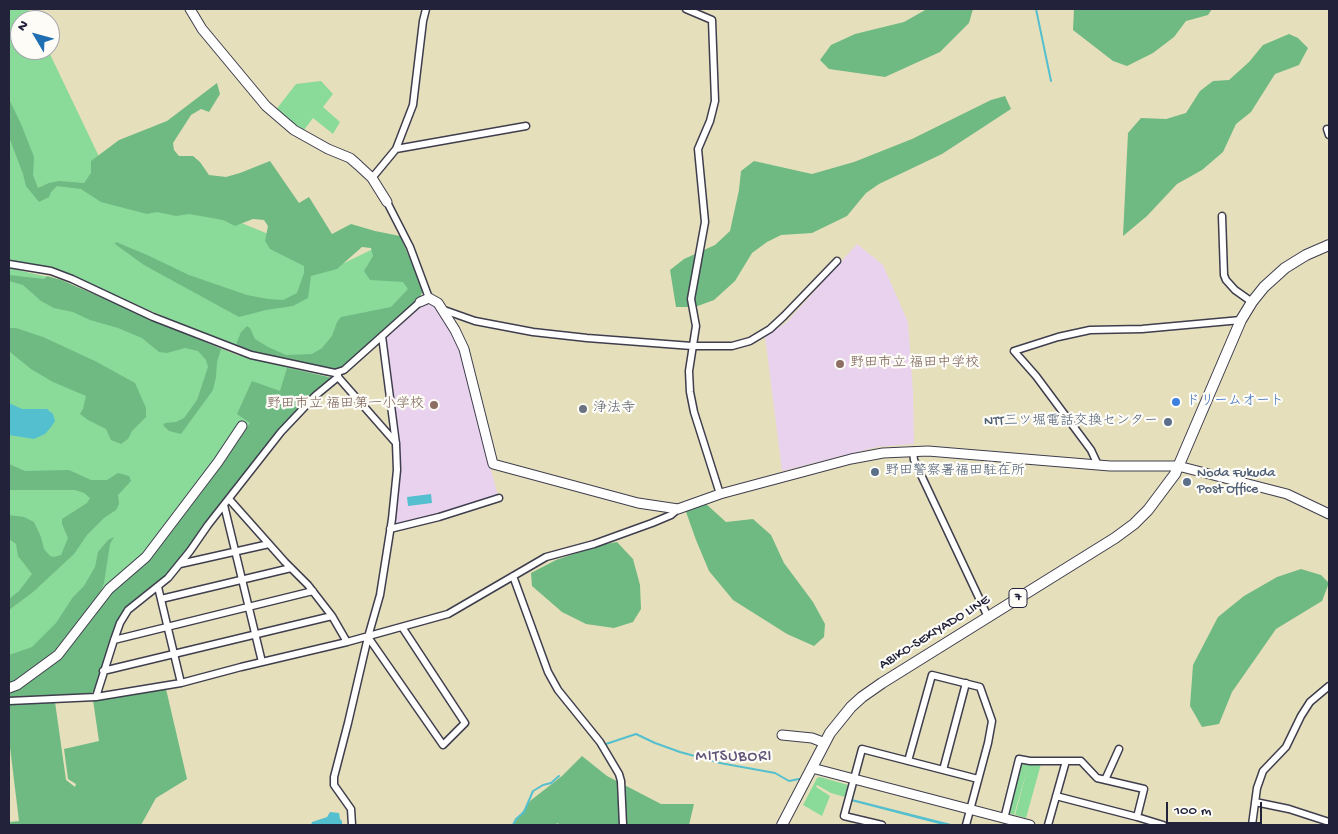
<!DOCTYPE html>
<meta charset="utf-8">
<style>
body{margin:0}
#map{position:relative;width:1338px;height:834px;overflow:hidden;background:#e6dfbb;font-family:"Gochi Hand",sans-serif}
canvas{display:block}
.frame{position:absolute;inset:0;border:10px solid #22223b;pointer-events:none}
.north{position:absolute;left:10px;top:10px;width:50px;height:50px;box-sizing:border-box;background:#fdfcf7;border:1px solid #a5a5ac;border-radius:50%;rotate:307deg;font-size:14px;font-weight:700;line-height:20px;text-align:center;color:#22223b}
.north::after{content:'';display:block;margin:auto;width:18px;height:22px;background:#1f6fb2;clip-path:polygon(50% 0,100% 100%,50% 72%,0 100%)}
.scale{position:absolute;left:1166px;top:802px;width:96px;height:22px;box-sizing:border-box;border:2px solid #22223b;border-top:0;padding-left:6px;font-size:15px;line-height:18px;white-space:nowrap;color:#22223b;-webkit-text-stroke:4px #fdfcf7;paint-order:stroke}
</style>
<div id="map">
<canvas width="1338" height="834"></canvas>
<div class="frame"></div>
<div class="north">N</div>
<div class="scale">100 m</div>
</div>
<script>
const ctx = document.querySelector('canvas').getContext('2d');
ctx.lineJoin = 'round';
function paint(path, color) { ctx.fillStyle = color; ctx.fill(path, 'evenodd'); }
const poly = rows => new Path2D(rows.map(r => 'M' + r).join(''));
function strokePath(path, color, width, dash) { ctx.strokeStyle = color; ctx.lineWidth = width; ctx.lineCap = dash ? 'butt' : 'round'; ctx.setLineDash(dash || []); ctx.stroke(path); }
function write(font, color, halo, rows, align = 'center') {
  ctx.font = font + ' "Gochi Hand","Klee One",sans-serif'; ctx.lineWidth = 4.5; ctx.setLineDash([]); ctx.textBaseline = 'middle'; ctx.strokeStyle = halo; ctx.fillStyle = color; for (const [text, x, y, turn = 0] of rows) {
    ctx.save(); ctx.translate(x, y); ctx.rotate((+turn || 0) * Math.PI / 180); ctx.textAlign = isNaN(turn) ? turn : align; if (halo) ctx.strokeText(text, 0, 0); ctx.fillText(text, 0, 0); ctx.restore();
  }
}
paint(poly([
 [857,244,883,265,908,322,913,392,914,444,877,447,782,471,765,336,786,323],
 [429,304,435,306,438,310,459,348,498,496,394,527,393,524,399,475,384,339,420,308]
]), '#e9d2ed');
paint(poly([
 [9,9,28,9,34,20,20,20,20,50,48,50,104,167,342,264,400,236,423,290,421,295,339,368,231,346,71,276,9,261],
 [321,81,333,94,323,107,340,122,333,134,313,118,304,130,275,111,296,84],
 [9,268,61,280,151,320,237,355,328,377,284,415,168,576,19,689,9,693],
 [1024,763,1041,764,1026,818,1015,815,1028,767,1014,815,1009,813,1021,764],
 [820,777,848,785,845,797,831,793,817,785,816,787,830,796,822,816,803,805,817,778]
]), '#8ada9a');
paint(poly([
 [927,9,973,9,969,23,940,52,885,77,829,69,820,60,831,45,855,34,904,22],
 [1074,9,1212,9,1208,15,1186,21,1174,37,1153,53,1127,66,1113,61,1073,30],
 [1289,34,1298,38,1308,48,1299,65,1275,74,1251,112,1236,124,1223,152,1202,170,1177,184,1147,216,1123,236,1128,133,1141,118,1166,119,1186,113,1200,91,1213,81,1229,80,1249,62,1263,45],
 [217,83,220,94,209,112,201,109,191,115,173,143,174,150,179,156,193,156,200,162,209,175,226,177,240,173,270,161,299,203,309,197,332,234,351,224,375,231,400,236,423,290,419,299,348,363,339,368,333,370,248,352,236,347,237,342,241,332,247,326,250,328,255,339,268,347,286,355,312,354,322,348,332,336,337,322,341,317,391,307,408,289,403,282,370,280,364,271,373,256,371,248,362,247,337,269,311,276,308,298,293,306,266,310,239,317,144,265,115,244,116,242,145,254,189,275,247,295,268,299,283,300,297,293,304,273,304,266,270,249,265,241,268,226,264,220,253,219,235,226,223,220,189,214,176,216,157,212,147,214,101,202,81,189,57,186,51,192,49,197,39,202,26,186,23,174,9,137,9,99,21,124,34,157,33,175,38,188,49,183,59,181,84,183,91,173,91,161,119,140,167,121],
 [1005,96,1011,109,942,154,879,184,866,193,847,216,812,233,781,235,767,242,752,253,735,281,714,300,695,307,676,307,670,270,684,259,715,245,730,231,739,190,741,171,754,161,812,174,854,162,912,139,991,100],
 [9,275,44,279,47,276,61,280,221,349,217,362,216,377,213,390,181,434,169,431,163,425,165,423,176,422,184,418,197,400,208,367,206,360,198,351,185,348,167,353,159,352,142,338,118,328,90,320,73,312,54,308,41,301,23,285,9,281],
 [9,328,16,328,43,337,95,361,135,383,146,408,146,417,132,431,128,439,121,444,111,440,106,429,88,420,80,414,83,409,86,396,53,382,31,369,10,352,9,348],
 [287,368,333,378,282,426,168,576,127,609,95,690,91,693,9,701,9,693,60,658,70,648,106,599,117,587,144,566,152,557,205,488,250,423,237,414,252,381,280,391],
 [9,464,25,471,69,470,91,480,107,480,118,473,129,476,131,481,118,495,119,504,116,510,104,518,87,535,74,554,33,592,9,610,9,599,19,591,32,574,18,556,16,544,9,539,9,515,24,517,34,522,41,537,44,549,50,556,54,557,61,555,68,538,62,524,62,519,87,503,90,498,84,493,75,490,9,490],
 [705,503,726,522,753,519,771,535,784,563,813,602,825,624,824,637,814,646,787,634,733,600,709,571,696,540,685,509],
 [114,537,110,544,104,583,98,598,63,644,25,674,9,684,9,655,32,647,56,623,73,597,84,586,95,567,98,552,108,540],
 [617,542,633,559,640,585,641,609,633,622,614,628,586,624,562,612,532,586,531,573,556,560,600,545],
 [1301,569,1321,575,1329,583,1322,601,1276,629,1232,692,1219,724,1202,727,1190,706,1193,665,1218,617,1244,596,1277,577],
 [166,689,187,779,156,798,141,825,9,825,9,822,19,821,9,739,9,705,52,700,55,702,66,780,75,787,76,784,68,779,64,749,99,741,93,700],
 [582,756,607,776,661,804,694,804,689,825,560,825,557,823,556,825,513,825,530,801,562,776]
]), '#6fba82');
paint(poly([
 [9,403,22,409,47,409,53,414,55,421,51,427,45,434,34,439,9,435],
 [431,494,432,503,408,506,407,497],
 [852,799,955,825,943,825,851,801],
 [330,812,339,813,340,819,342,821,342,825,311,825,312,822,327,817]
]), '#54bfce');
strokePath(poly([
 [1036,9,1051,81],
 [606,744,636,734,655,743,680,752,720,763,775,773,789,781,799,779],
 [513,825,516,819,524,812,533,791,543,785,551,783,559,776]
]), '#54bfce', 2);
const street = poly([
 [686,9,712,20,715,101,710,121,698,149,705,222,691,299,696,326,689,371,690,392,694,412,720,494],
 [1327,129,1329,135],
 [396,149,526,126],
 [372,178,396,149,413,105,423,21,426,9],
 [387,202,410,247,429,298],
 [1222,216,1224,275,1226,280,1235,290,1252,302],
 [9,264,51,271,72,279,153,317,251,355,335,373,344,370,420,302],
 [444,310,475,321,533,332,587,338,692,346,732,346,750,341,770,329,784,316,837,261],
 [338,374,338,377,396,443],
 [913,451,914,460,988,617],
 [1098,465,1091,450,1036,376,1014,351,1058,337,1090,330,1142,329,1241,320],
 [229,499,285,562,308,585,332,616,347,642],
 [224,505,262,662],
 [390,529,439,517,499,498],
 [180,564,269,544],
 [513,576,548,672,558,690,600,742,619,774,621,781,623,825],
 [158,587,181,683],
 [161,599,291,568],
 [368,637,443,745,465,723,402,627],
 [114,640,313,591],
 [103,671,332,616],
 [96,697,114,640,120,623,128,610,168,578,190,551,208,525,281,432,315,396,338,377],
 [9,701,96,697,181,683,241,667,347,642,448,614,546,557,594,544,652,523,671,515,678,509],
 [908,761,932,675,980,687,992,721,988,743,966,825],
 [943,770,966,683],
 [1105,780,1119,749],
 [1056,796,1137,817,1163,825],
 [1255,802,1289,809,1329,822],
 [1004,819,1019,759,1030,761,1081,761,1097,778,1144,789,1137,817],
 [352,825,351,809,334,785,334,777,348,723,368,637,380,595,392,519,397,470,396,444,382,336],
 [882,825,844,816,862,749,978,779],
 [1048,825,1066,761],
 [1252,825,1257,788,1263,771,1286,747,1301,716,1310,702,1329,686]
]);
const secondary = poly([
 [190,9,202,29,266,106,294,130,328,149,350,158,358,165,372,178,387,202],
 [420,302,429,298,438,303,455,330,464,349,493,464,638,503,678,509,720,494,851,459,883,453,928,451,1110,466,1178,466,1287,494,1329,514],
 [9,688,17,685,58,655,109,589,146,557,218,462,242,426],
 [782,735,812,738,825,743],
 [812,768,1030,825]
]);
const primary = poly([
 [782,825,830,733,851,707,862,697,882,683,1115,538,1134,524,1148,510,1175,474,1241,320,1252,302,1264,287,1285,268,1306,255,1329,245]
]);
strokePath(street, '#3f3e4e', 9);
strokePath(secondary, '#3f3e4e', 11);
strokePath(primary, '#3f3e4e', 12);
strokePath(street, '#fff', 6);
strokePath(secondary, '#fff', 9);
strokePath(primary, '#fff', 10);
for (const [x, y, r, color] of [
 [840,364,5,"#8d6e63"],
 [1176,402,5,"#3f7fe0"],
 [434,405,5,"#8d6e63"],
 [583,409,5,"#6b7280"],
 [1168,422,5,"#5c6f8a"],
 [875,472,5,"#5c6f8a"],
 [1187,482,5,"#5c6f8a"]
]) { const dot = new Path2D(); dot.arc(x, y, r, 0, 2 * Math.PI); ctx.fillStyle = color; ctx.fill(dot); strokePath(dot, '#fdfcf7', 2); }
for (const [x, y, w] of [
 [1018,598,18]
]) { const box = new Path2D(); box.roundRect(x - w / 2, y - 9.5, w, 19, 4); ctx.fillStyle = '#fdfcf7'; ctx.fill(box); strokePath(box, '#22223b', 1); }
write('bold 12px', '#22223b', null, [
 ["7",1018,598]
]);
write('14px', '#785e54', '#fdfcf7', [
 ["野田市立 福田中学校",850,364],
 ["野田市立 福田第一小学校",424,405,"right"]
], 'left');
write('14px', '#366cbe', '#fdfcf7', [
 ["ドリームオート",1186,402]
], 'left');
write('14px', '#5b616d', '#fdfcf7', [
 ["浄法寺",593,409]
], 'left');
write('14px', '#4e5e75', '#fdfcf7', [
 ["NTT三ツ堀電話交換センター",1158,422,"right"],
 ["野田警察署福田駐在所",885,472],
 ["Noda Fukuda",1197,474],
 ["Post Office",1197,490]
], 'left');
write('14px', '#22223b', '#fdfcf7', [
 ["ABIKO-SEKIYADO LINE",935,633,-32]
]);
ctx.letterSpacing = '1px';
write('16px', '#5f5277', '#fdfcf7', [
 ["MITSUBORI",734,758]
]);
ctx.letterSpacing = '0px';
</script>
